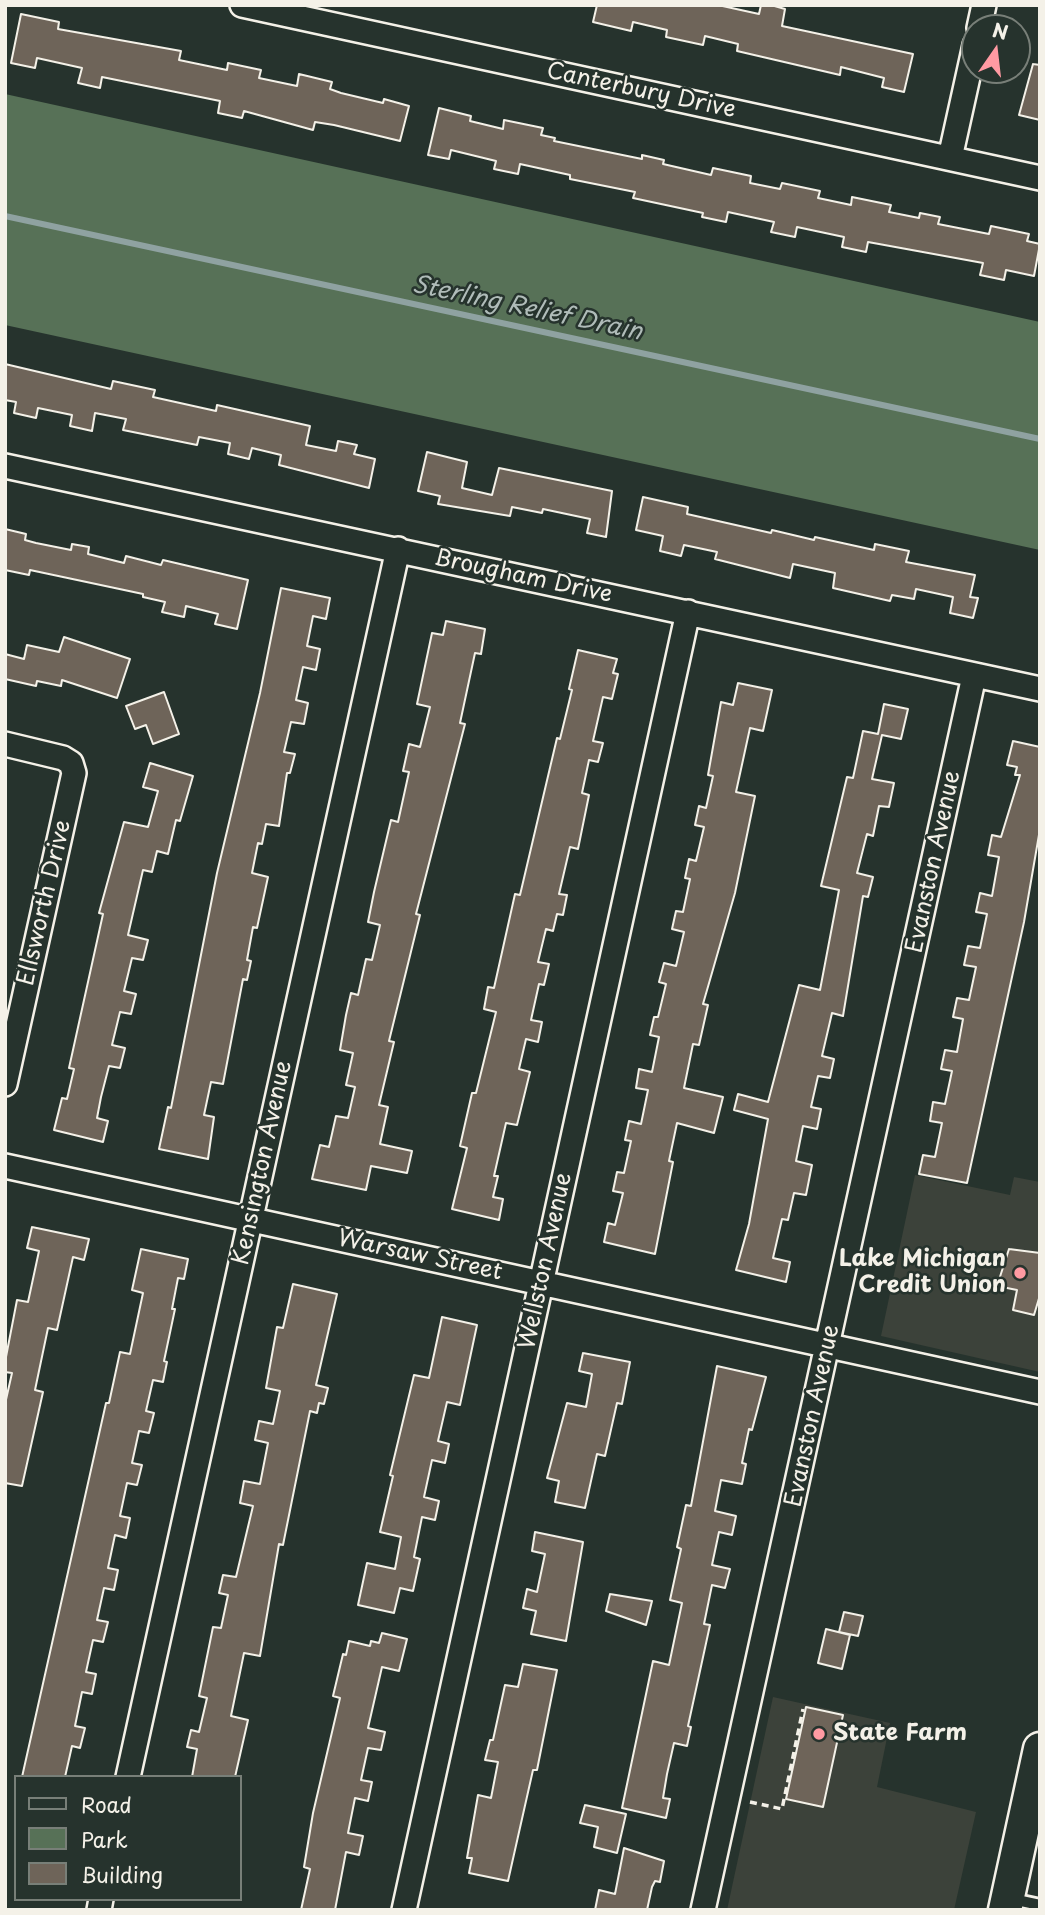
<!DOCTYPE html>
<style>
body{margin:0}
#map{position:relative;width:1045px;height:1915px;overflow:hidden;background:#26332d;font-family:"Playpen Sans",sans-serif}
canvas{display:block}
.frame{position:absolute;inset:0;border:7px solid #f4f1e8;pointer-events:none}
.legend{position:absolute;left:14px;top:1775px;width:228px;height:126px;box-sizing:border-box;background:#26332d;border:2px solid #787f78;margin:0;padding:9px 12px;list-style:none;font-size:21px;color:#f4f1e8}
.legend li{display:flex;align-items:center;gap:14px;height:35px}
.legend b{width:35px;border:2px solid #787f78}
.north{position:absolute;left:961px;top:14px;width:70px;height:70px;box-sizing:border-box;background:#26332d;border:2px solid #787f78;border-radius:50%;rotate:14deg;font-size:19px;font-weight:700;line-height:28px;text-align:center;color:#f4f1e8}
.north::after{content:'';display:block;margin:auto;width:24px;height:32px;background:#ff9aa2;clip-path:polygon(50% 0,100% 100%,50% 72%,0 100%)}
</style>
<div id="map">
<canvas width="1045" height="1915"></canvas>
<div class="frame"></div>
<ul class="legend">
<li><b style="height:9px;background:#26332d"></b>Road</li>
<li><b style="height:19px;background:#577157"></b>Park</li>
<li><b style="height:19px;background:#6e6459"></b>Building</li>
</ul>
<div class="north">N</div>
</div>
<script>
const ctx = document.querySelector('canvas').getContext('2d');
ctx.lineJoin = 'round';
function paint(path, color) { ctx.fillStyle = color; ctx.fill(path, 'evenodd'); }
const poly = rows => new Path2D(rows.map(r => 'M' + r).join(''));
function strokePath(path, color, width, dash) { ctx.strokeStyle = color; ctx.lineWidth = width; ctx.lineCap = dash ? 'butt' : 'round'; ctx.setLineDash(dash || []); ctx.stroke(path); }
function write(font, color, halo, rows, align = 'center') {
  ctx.font = font + ' "Playpen Sans",sans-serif'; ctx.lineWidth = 5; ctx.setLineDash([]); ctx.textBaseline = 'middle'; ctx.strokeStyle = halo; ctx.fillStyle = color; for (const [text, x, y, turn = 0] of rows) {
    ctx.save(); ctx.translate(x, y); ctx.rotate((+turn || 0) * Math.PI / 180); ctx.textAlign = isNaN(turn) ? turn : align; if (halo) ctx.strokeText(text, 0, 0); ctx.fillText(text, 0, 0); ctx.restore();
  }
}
paint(poly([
 [915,1175,1010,1195,1014,1177,1040,1182,1040,1372,881,1336],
 [773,1697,890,1723,877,1787,976,1812,954,1910,727,1910]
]), '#3c423a');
paint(poly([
 [5,94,1040,322,1040,550,5,325]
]), '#577157');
strokePath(poly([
 [5,216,1040,439]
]), '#8fa2a1', 6);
const building = poly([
 [597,5,718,5,759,14,761,5,771,5,785,9,782,26,913,54,904,92,882,87,884,78,841,67,840,75,737,51,738,44,705,36,703,45,666,37,667,30,633,22,631,31,593,22,597,5],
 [21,14,59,22,58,29,181,51,179,60,227,70,228,63,261,70,259,78,297,86,299,74,332,82,330,89,341,93,383,103,384,99,409,106,400,141,334,125,315,122,313,130,244,111,242,118,218,113,220,101,102,77,100,88,78,83,82,68,37,58,35,68,11,63,21,14],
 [1033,64,1040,65,1040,120,1019,115,1033,64],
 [439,108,471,116,470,121,503,129,504,120,543,128,541,135,555,138,554,141,642,159,642,155,664,160,663,164,711,175,713,168,751,176,750,183,780,189,782,183,820,191,818,198,851,205,852,197,891,205,889,212,919,218,920,213,940,217,938,224,989,234,991,226,1029,234,1027,241,1040,244,1034,276,1006,270,1004,280,980,275,983,263,868,242,866,252,842,247,844,237,797,227,795,237,771,232,774,222,728,212,726,222,702,217,703,213,633,198,635,192,570,179,570,175,520,164,518,174,494,169,496,161,451,150,449,159,428,155,439,108],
 [5,364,111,389,113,381,155,390,153,397,216,411,217,405,310,426,306,445,336,451,338,441,357,445,354,454,375,459,369,488,279,465,281,455,252,448,249,459,228,454,230,443,199,437,197,445,123,430,126,419,95,413,92,431,70,426,72,415,38,408,36,418,14,413,16,402,5,400,5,364],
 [427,452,467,462,462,488,492,495,499,468,612,491,606,537,587,533,590,519,543,509,542,513,512,507,510,516,438,504,440,496,418,491,427,452],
 [643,497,688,507,687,514,771,533,772,530,814,540,815,537,874,550,875,544,909,551,906,562,975,575,970,597,978,598,973,618,950,613,953,597,916,589,914,599,892,595,890,601,833,588,835,573,793,564,790,578,715,559,717,552,684,545,681,556,660,551,663,536,636,530,643,497],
 [5,529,26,534,25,540,36,543,71,550,72,544,89,547,88,554,124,563,126,556,161,565,163,560,248,580,237,629,215,624,218,614,186,606,184,617,162,612,165,602,143,597,143,594,30,570,29,575,5,570,5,529],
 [281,588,330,598,326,619,313,616,307,646,320,649,316,670,303,667,296,700,308,703,304,724,291,722,284,752,295,754,290,773,287,773,279,826,266,824,262,844,258,843,252,873,268,877,257,928,253,927,247,960,251,961,247,980,243,979,223,1084,211,1082,204,1115,214,1117,208,1159,159,1149,168,1107,171,1108,217,873,260,693,281,588],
 [446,621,485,629,481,654,475,653,460,723,465,724,416,914,420,915,389,1041,394,1042,379,1105,388,1107,380,1144,412,1151,407,1173,371,1166,366,1190,312,1179,320,1145,329,1147,336,1116,348,1118,355,1087,346,1085,353,1053,340,1050,346,1015,351,993,358,995,366,959,372,960,380,925,368,922,374,892,391,820,398,822,409,772,403,771,409,744,420,747,430,707,417,704,432,633,443,635,446,621],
 [64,637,130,659,117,698,62,680,61,686,37,681,36,686,5,679,5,654,24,659,27,645,59,652,64,637],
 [578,650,617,659,613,673,618,674,612,699,603,697,593,741,603,743,598,762,589,760,582,793,589,795,578,849,570,847,559,894,567,895,563,915,557,914,553,931,546,929,538,962,549,964,544,985,539,984,531,1020,542,1022,538,1042,526,1039,519,1069,530,1072,517,1125,506,1123,494,1176,498,1176,493,1197,503,1199,499,1220,452,1209,467,1148,460,1146,472,1093,476,1093,496,1012,484,1009,488,987,494,988,515,894,520,895,557,738,560,739,572,690,569,689,578,650],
 [738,683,772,690,763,731,750,728,736,792,755,796,735,893,703,1004,708,1005,699,1045,693,1044,684,1088,723,1097,714,1133,677,1123,669,1161,673,1162,655,1254,604,1242,608,1223,615,1225,623,1193,613,1191,617,1172,624,1173,631,1141,625,1140,629,1121,641,1124,648,1090,636,1088,639,1069,652,1072,659,1037,650,1035,654,1017,658,1017,666,984,659,982,664,963,676,966,684,932,672,929,676,911,683,912,690,879,685,878,689,859,696,861,704,827,695,825,699,806,706,808,713,776,708,775,721,702,733,705,738,683],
 [164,692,179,734,153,744,146,725,135,729,126,706,164,692],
 [884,704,908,709,901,739,882,735,872,779,894,783,889,807,879,806,873,836,867,834,857,873,873,877,868,897,863,896,843,1016,832,1013,822,1056,834,1059,830,1078,818,1076,811,1107,821,1109,817,1129,803,1126,796,1161,812,1165,806,1195,794,1193,788,1220,782,1219,773,1258,790,1262,786,1282,736,1270,749,1224,768,1119,734,1110,738,1094,768,1102,799,985,820,990,839,890,821,886,847,777,853,778,863,731,878,734,884,704],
 [1013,741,1040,747,1040,829,1024,922,967,1183,919,1174,923,1155,935,1157,942,1123,930,1121,933,1102,945,1104,952,1071,941,1069,945,1050,957,1052,963,1019,953,1017,957,998,969,1000,976,967,964,965,968,946,980,948,987,914,976,912,980,893,992,896,999,857,988,855,992,835,1001,837,1020,775,1015,775,1017,767,1007,765,1013,741],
 [150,763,193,776,180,821,176,820,168,854,157,851,152,872,143,870,128,935,148,940,143,960,132,958,124,991,136,994,131,1014,120,1012,112,1045,125,1048,120,1068,109,1066,101,1097,97,1118,108,1121,103,1142,54,1130,62,1098,67,1099,74,1069,69,1068,103,914,99,913,124,822,148,827,158,791,143,787,150,763],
 [32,1227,89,1239,84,1260,73,1257,57,1330,48,1328,35,1390,43,1392,22,1486,5,1483,5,1404,12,1373,5,1372,5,1362,17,1300,28,1302,39,1251,27,1248,32,1227],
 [141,1249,188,1259,184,1279,178,1278,172,1309,175,1309,164,1361,167,1362,163,1382,153,1380,146,1411,154,1413,149,1433,139,1431,132,1463,142,1465,137,1485,127,1483,120,1516,130,1518,126,1538,115,1535,108,1568,118,1570,114,1590,104,1588,97,1620,108,1622,103,1642,93,1640,86,1672,96,1674,92,1694,82,1692,75,1726,85,1728,80,1748,72,1746,65,1777,22,1777,106,1403,109,1403,120,1352,130,1354,143,1293,132,1290,141,1249],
 [1009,1249,1040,1253,1040,1295,1034,1315,1013,1310,1017,1290,997,1286,1009,1249],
 [293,1284,337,1294,316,1385,328,1388,324,1404,319,1403,317,1413,310,1411,283,1545,279,1544,260,1656,244,1653,231,1716,248,1720,235,1777,192,1777,197,1749,187,1747,191,1730,199,1732,207,1698,199,1696,213,1627,221,1628,228,1595,219,1593,223,1575,236,1577,253,1506,240,1503,244,1481,260,1484,268,1443,255,1440,259,1421,273,1424,280,1391,266,1388,277,1327,283,1328,293,1284],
 [442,1317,477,1325,460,1405,447,1402,438,1441,449,1444,445,1463,432,1460,424,1497,439,1501,435,1520,422,1517,414,1557,420,1559,413,1591,400,1588,394,1613,358,1605,367,1563,395,1569,401,1537,380,1532,393,1476,390,1475,414,1375,429,1378,442,1317],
 [583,1353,630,1362,622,1404,617,1403,605,1456,597,1454,585,1508,555,1502,559,1481,547,1478,567,1403,586,1407,592,1374,579,1371,583,1353],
 [717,1366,766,1377,752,1430,749,1429,742,1463,746,1464,742,1484,721,1480,715,1511,736,1516,732,1535,719,1532,712,1565,730,1569,725,1588,712,1585,704,1624,710,1625,688,1726,691,1727,687,1746,674,1743,667,1774,663,1798,670,1799,666,1818,622,1808,653,1661,669,1665,682,1603,670,1600,681,1549,677,1547,686,1505,691,1506,717,1366],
 [535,1532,583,1542,566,1641,531,1634,536,1611,523,1608,527,1589,537,1592,545,1554,532,1551,535,1532],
 [610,1594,652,1601,646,1625,606,1611,610,1594],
 [844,1612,863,1616,858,1636,839,1632,844,1612],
 [826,1629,850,1635,842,1669,818,1663,826,1629],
 [382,1633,407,1639,399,1671,382,1667,368,1728,385,1732,381,1750,368,1748,361,1780,372,1782,368,1801,355,1798,348,1833,363,1836,359,1855,346,1852,335,1910,301,1910,310,1869,304,1867,313,1813,340,1698,333,1696,343,1654,346,1655,349,1641,370,1646,371,1641,379,1643,382,1633],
 [523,1664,557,1670,537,1770,533,1770,508,1881,469,1873,472,1858,467,1858,478,1795,491,1798,498,1762,485,1760,490,1740,493,1740,505,1685,518,1687,523,1664],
 [806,1707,843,1715,823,1807,786,1799,806,1707],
 [585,1805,626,1814,617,1853,594,1847,598,1827,580,1823,585,1805],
 [624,1848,664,1861,660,1882,655,1881,652,1887,647,1910,595,1910,599,1890,615,1894,624,1848]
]);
paint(building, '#6e6459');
strokePath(building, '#f4f1e8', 2);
const lane = poly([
 [1012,1899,1040,1905]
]);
const street = poly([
 [242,5,1040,178],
 [979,28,984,5],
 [950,158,975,45],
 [5,466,1040,689],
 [5,744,63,758,71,763,74,773,5,1084],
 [5,1166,1040,1392],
 [128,1777,398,549],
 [99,1910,101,1899],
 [404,1910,688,612],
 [703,1910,974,676]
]);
const secondary = poly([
 [1005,1910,1040,1749]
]);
strokePath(lane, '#f4f1e8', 16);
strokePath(street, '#f4f1e8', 28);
strokePath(secondary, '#f4f1e8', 37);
strokePath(poly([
 [750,1802,782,1809,803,1709]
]), '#f4f1e8', 3.5, [7, 5]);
strokePath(lane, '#26332d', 10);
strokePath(street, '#26332d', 23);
strokePath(secondary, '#26332d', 32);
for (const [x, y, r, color] of [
 [1020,1273,7,"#ff9aa2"],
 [819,1734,7,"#ff9aa2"]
]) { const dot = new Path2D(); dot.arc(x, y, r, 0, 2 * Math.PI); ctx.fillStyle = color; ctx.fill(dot); strokePath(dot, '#26332d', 2.5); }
write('23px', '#f4f1e8', '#26332d', [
 ["Canterbury Drive",641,91,12],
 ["Brougham Drive",523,577,12],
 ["Evanston Avenue",934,862,-78],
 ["Ellsworth Drive",45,903,-77],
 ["Kensington Avenue",263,1163,-78],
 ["Warsaw Street",420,1256,12],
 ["Wellston Avenue",546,1261,-78],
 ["Evanston Avenue",813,1416,-78]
]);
write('bold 23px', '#f4f1e8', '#26332d', [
 ["Lake Michigan",1006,1260],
 ["Credit Union",1006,1286],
 ["State Farm",833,1734,"left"]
], 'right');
write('italic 24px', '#b0bcb9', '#26332d', [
 ["Sterling Relief Drain",527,309,12]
]);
</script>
